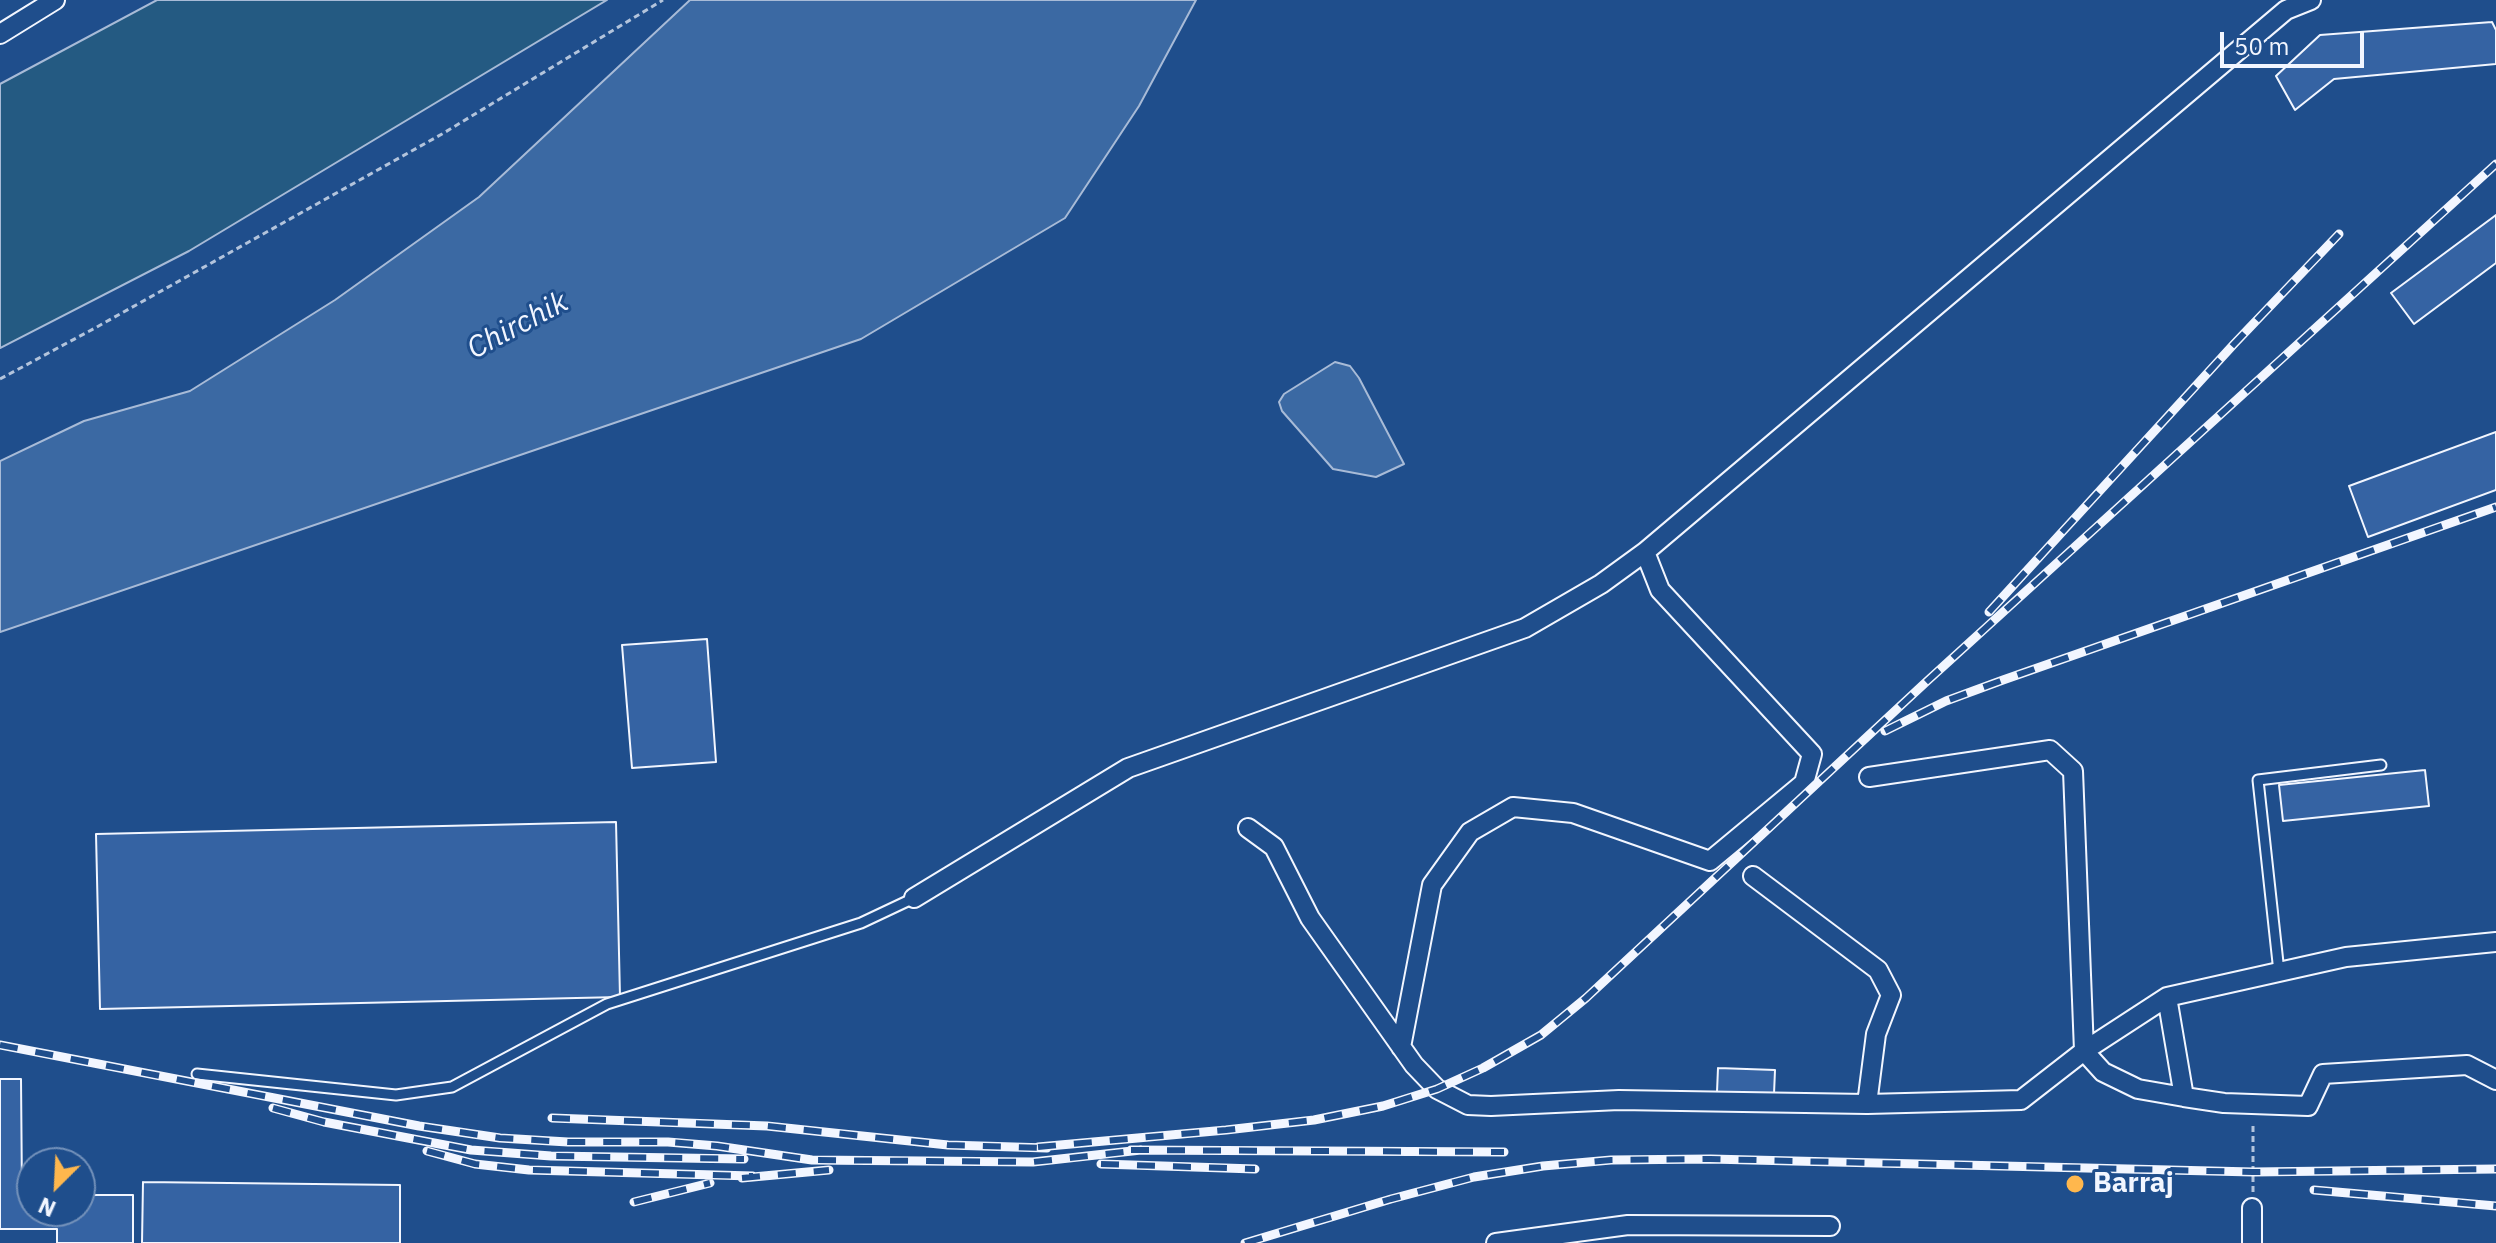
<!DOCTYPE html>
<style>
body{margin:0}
#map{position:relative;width:2496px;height:1243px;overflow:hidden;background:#1f4e8c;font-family:"IBM Plex Sans",sans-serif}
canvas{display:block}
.north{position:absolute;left:16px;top:1147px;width:80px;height:80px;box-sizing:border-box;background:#1f4e8c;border:2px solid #7391ba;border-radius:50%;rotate:204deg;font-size:22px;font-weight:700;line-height:32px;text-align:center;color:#f2f6ff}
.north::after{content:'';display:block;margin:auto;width:28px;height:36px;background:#ffb74d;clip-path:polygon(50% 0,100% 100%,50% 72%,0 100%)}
.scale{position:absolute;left:2220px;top:32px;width:144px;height:36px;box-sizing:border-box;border:4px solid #f2f6ff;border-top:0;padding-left:10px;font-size:24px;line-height:28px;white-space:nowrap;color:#f2f6ff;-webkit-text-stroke:6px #1f4e8c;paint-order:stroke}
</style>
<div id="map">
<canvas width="2496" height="1243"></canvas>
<div class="north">N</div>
<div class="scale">50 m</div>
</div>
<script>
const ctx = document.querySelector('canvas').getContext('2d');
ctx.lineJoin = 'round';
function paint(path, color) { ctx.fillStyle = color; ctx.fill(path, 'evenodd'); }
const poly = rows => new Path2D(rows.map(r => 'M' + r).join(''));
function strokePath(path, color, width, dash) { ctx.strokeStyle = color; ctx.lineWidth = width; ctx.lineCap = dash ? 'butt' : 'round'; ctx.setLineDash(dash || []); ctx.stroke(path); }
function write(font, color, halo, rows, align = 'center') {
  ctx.font = font + ' "IBM Plex Sans",sans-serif'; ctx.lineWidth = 6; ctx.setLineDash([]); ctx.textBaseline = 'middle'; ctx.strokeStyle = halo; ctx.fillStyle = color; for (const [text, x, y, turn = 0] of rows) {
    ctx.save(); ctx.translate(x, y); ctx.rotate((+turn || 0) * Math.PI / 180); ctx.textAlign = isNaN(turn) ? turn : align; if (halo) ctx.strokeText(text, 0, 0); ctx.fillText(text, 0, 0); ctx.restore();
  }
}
const green = poly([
 [157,0,607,0,189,251,0,348,0,84,157,0]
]);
paint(green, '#245a82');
strokePath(green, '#a8bbd7', 2);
const water = poly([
 [690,0,1196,0,1139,106,1065,218,861,339,0,632,0,461,84,421,190,391,335,300,479,197,690,0],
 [1335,362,1350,366,1359,378,1404,464,1376,477,1333,469,1282,411,1279,402,1284,394,1335,362]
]);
paint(water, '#3b69a3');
strokePath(water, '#a8bbd7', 2);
const building = poly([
 [2492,22,2496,30,2496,64,2334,79,2295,110,2276,76,2320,35,2492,22],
 [2496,215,2496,263,2414,324,2391,293,2496,215],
 [2496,432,2496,490,2368,537,2349,486,2496,432],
 [707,639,716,762,632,768,622,645,707,639],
 [2425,770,2429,806,2283,821,2279,785,2425,770],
 [616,822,620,997,100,1009,96,834,616,822],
 [1718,1068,1775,1070,1774,1094,1717,1092,1718,1068],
 [0,1079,21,1079,22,1195,32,1195,32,1211,80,1211,80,1195,133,1195,133,1243,57,1243,57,1229,0,1229,0,1079],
 [143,1182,400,1185,400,1243,142,1243,143,1182]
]);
paint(building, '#3563a3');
strokePath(building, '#f2f6ff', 2);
const service = poly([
 [2279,972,2258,780,2381,765],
 [197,1074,396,1095,452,1087,607,1004,861,923,914,898]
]);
const minor = poly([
 [0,34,55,0],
 [1869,777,2050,750,2073,771,2084,1051,2103,1072,2138,1089,2184,1097],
 [1248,828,1274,847,1310,918,1414,1065,1437,1089,1468,1105,1491,1106,1619,1100,1867,1104,2021,1100,2084,1051,2167,997,2346,957,2496,942],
 [1753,876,1878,970,1891,995,1876,1034,1867,1104],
 [914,898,1128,768,1525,628,1601,584,1645,552,2286,10,2311,0],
 [2167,997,2184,1097,2224,1103,2308,1106,2323,1074,2467,1065,2496,1080],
 [1401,1047,1432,885,1470,832,1513,807,1573,813,1710,861,1804,783,1812,754,1660,590,1645,552],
 [2252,1208,2252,1243],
 [1496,1243,1628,1225,1830,1226]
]);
strokePath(service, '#f2f6ff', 13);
strokePath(minor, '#f2f6ff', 22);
strokePath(poly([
 [0,379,95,328,442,134,663,0],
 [2253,1192,2253,1124]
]), '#b3c4dc', 3, [6, 4]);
strokePath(service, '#1f4e8c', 9);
strokePath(minor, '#1f4e8c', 18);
const rail = poly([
 [1989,612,2234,344,2339,234],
 [1885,731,1946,701,2003,680,2496,507],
 [0,1045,419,1126,500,1138,568,1142,668,1142,717,1146,812,1160,1033,1162,1141,1150],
 [273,1108,324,1122,471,1150,551,1156,744,1159],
 [552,1118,767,1126,948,1145,1047,1148],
 [1038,1147,1226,1130,1314,1120,1383,1106,1437,1089,1483,1068,1541,1035,1586,998,1925,683,2496,164],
 [1131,1150,1504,1152],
 [427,1151,475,1164,529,1170,753,1176],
 [1101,1164,1255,1169],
 [742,1178,829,1170],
 [2314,1190,2496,1206],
 [634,1202,710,1183],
 [1245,1243,1391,1199,1474,1177,1543,1166,1611,1160,1710,1159,2253,1172,2496,1169]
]);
strokePath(rail, '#f2f6ff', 9);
strokePath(rail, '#1f4e8c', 6, [18]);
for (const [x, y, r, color] of [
 [2075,1184,10,"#ffb74d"]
]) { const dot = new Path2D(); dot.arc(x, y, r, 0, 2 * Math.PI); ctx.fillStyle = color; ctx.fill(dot); strokePath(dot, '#1f4e8c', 3); }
write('bold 28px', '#f2f6ff', '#1f4e8c', [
 ["Barraj",2093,1184]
], 'left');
write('italic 30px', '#f2f6ff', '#1f4e8c', [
 ["Chirchik",518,326,-28]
]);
</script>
